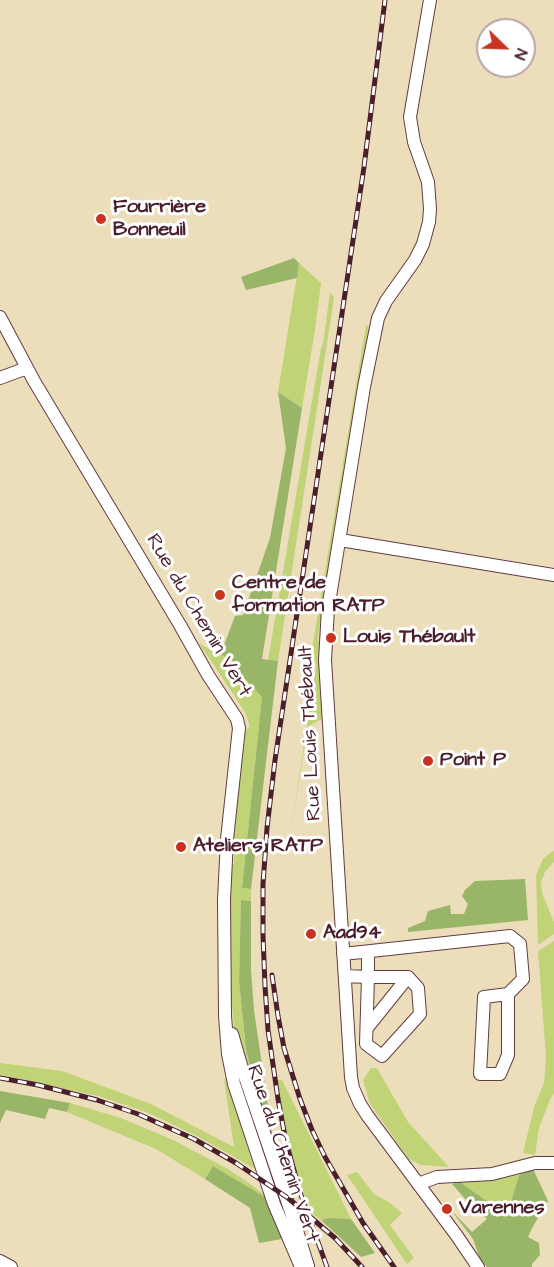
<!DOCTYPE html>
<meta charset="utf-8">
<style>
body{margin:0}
#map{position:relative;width:554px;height:1267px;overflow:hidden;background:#ecdebb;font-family:"Architects Daughter",sans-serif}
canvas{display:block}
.north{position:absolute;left:476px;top:18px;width:60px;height:60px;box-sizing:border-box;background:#fff;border:2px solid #b7a5aa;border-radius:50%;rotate:113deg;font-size:16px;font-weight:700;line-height:24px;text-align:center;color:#4a1f2b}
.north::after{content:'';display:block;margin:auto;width:21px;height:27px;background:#c8321e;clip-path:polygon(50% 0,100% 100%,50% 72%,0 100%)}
</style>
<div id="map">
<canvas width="554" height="1267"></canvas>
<div class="north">N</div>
</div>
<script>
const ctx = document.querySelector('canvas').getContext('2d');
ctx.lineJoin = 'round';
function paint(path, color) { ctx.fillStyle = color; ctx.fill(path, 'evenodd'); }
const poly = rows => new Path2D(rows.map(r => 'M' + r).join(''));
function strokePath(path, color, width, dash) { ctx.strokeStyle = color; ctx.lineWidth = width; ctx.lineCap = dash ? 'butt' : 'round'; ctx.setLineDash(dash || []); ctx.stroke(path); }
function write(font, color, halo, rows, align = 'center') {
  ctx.font = font + ' "Architects Daughter",sans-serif'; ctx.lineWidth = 6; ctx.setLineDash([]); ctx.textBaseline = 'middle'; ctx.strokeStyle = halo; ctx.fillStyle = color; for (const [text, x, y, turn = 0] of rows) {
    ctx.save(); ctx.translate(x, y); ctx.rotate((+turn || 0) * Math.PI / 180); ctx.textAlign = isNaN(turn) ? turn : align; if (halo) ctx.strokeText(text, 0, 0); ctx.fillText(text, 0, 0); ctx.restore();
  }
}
paint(poly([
 [299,263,321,283,315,330,302,408,278,392],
 [330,292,334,298,278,661,268,660,321,348,323,344],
 [366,325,369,328,318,637,322,719,308,726,290,836,316,666,312,649],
 [199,643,211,650,221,653,262,697,242,888,251,889,251,901,241,900,239,981,246,1050,260,1105,291,1194,285,1188,235,1039,229,973,230,865,234,864,235,839,232,838,245,731,249,727,249,724,245,712],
 [554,851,554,862,545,872,541,882,542,893,554,922,554,934,538,945,536,875,543,859,550,853],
 [554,941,554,1093,550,1100,539,1128,535,1155,523,1153,534,1107,544,1083,546,1057,538,951],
 [0,1063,62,1071,151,1104,234,1147,224,1079,227,1078,248,1142,246,1143,255,1169,197,1136,146,1112,98,1096,0,1075],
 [371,1068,377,1068,408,1122,449,1167,421,1165,409,1159,370,1104,363,1080],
 [276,1080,282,1080,351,1219,329,1218,321,1220,314,1215,308,1200,304,1195,287,1138],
 [70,1103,121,1118,173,1140,228,1169,246,1181,280,1206,268,1204,265,1197,213,1166,205,1179,156,1149,67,1112],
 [357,1172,374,1194,390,1203,402,1213,390,1225,414,1258,407,1264,347,1175],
 [519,1175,510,1210,504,1211,495,1207,460,1182,481,1181]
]), '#c0d377');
paint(poly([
 [294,258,299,263,297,278,246,290,241,277],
 [278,392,302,408,262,659,278,661,251,889,242,888,262,697,221,653,235,616,243,615,270,538,286,448],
 [525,879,528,920,408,932,408,928,425,921,428,911,450,905,451,914,464,914,468,904,462,896,465,890,475,881],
 [241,900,251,901,251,970,254,1010,273,1141,259,1104,246,1049,239,981],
 [0,1091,6,1092,70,1103,67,1112,49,1108,45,1119,6,1110,0,1123],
 [213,1166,265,1197,282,1239,259,1243,250,1208,205,1179],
 [533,1169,548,1201,532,1228,528,1237,539,1243,540,1255,532,1264,532,1267,487,1267,480,1259,473,1239,451,1210,472,1232,487,1219,466,1200,452,1184,460,1182,495,1207,504,1211,509,1210,519,1175],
 [329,1218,351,1219,375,1253,361,1257,321,1220]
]), '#98b568');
const minor = poly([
 [430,0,410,117,414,142,428,182,430,209,429,222,423,244,415,260,386,301,378,318,364,387,328,609,325,660,351,1077,353,1088,360,1104,367,1115,457,1236,478,1267],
 [0,317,34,381,180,625,208,675,237,719,239,728,227,839,224,900,225,1016,228,1054,234,1084,274,1204,301,1267],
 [0,378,27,368],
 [340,540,554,575],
 [343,954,510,936,520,944,523,979,508,994,508,1055,500,1074,480,1074,484,997,508,994],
 [345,976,368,977,366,1044,382,1056,420,1014,418,988,408,977,368,977,368,952],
 [367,1028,408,977],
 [232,1034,241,1065,293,1218,308,1266],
 [418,1184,437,1177,492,1174,535,1163,554,1163],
 [0,1261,11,1267]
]);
strokePath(minor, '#623c41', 14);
strokePath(minor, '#fff', 12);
const rail = poly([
 [272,975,278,1016,284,1048,300,1099,312,1130,325,1157,363,1223,394,1267],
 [0,1078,38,1085,97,1100,138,1114,194,1139,236,1163,288,1198,335,1238,362,1267],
 [327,1267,301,1195,286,1142,278,1099,268,1030,265,986,263,935,263,884,267,828,275,760,364,167,385,0]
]);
strokePath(rail, '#4a1f2b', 5);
strokePath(rail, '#fff', 3, [9]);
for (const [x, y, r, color] of [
 [101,219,6,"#c8321e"],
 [220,595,6,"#c8321e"],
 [331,638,6,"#c8321e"],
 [428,761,6,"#c8321e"],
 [181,847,6,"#c8321e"],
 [311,934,6,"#c8321e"],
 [447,1209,6,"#c8321e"]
]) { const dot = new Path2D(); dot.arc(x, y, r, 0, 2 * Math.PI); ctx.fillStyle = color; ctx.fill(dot); strokePath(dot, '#fff', 2); }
write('bold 20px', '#4a1f2b', '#fff', [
 ["Fourrière",113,208],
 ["Bonneuil",113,231],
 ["Centre de",232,584],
 ["formation RATP",232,607],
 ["Louis Thébault",343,638],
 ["Point P",440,761],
 ["Ateliers RATP",193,847],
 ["Aad94",323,934],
 ["Varennes",459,1209]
], 'left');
write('20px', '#4a1f2b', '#fff', [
 ["Rue du Chemin Vert",198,616,59],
 ["Rue Louis Thébault",311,733,-93],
 ["Rue du Chemin Vert",282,1154,71]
]);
</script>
